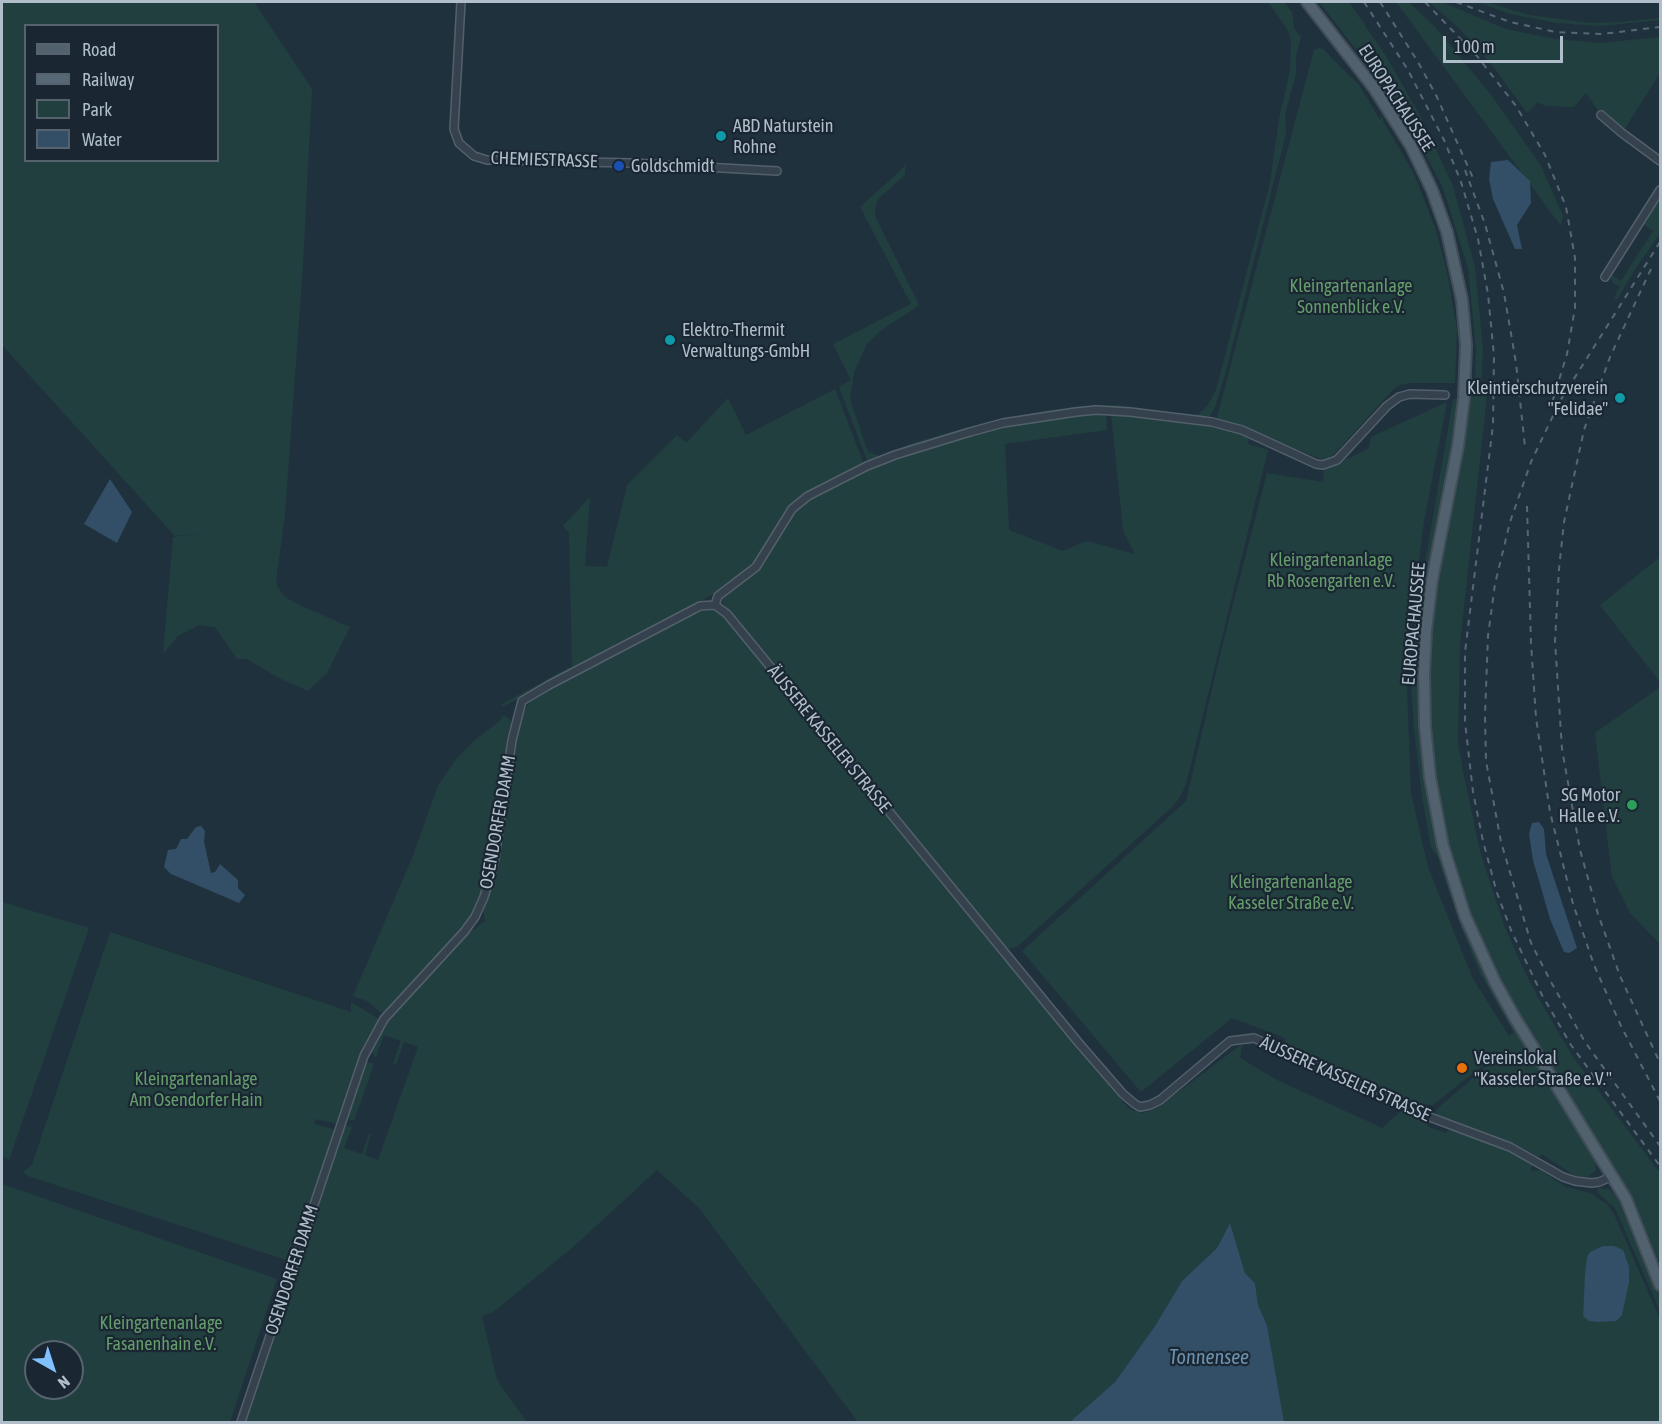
<!DOCTYPE html>
<meta charset="utf-8">
<style>
body{margin:0}
#map{position:relative;width:1662px;height:1424px;overflow:hidden;background:#20313e;font-family:"Asap Condensed",sans-serif}
canvas{display:block}
.frame{position:absolute;inset:0;border:3px solid #b0bdca;pointer-events:none}
.legend{position:absolute;left:24px;top:24px;width:195px;height:138px;box-sizing:border-box;background:#1a2733;border:2px solid #56636f;margin:0;padding:8px 10px;list-style:none;font-size:18px;color:#b0bdca}
.legend li{display:flex;align-items:center;gap:12px;height:30px}
.legend b{width:30px;border:2px solid #56636f}
.north{position:absolute;left:24px;top:1340px;width:60px;height:60px;box-sizing:border-box;background:#1a2733;border:2px solid #56636f;border-radius:50%;rotate:141deg;font-size:16px;font-weight:700;line-height:24px;text-align:center;color:#b0bdca}
.north::after{content:'';display:block;margin:auto;width:21px;height:27px;background:#80c1ff;clip-path:polygon(50% 0,100% 100%,50% 72%,0 100%)}
.scale{position:absolute;left:1443px;top:36px;width:120px;height:27px;box-sizing:border-box;border:3px solid #b0bdca;border-top:0;padding-left:8px;font-size:18px;line-height:21px;white-space:nowrap;color:#b0bdca;-webkit-text-stroke:4px #1a2733;paint-order:stroke}
</style>
<div id="map">
<canvas width="1662" height="1424"></canvas>
<div class="frame"></div>
<ul class="legend">
<li><b style="height:8px;background:#52616e"></b>Road</li>
<li><b style="height:8px;background:#566775"></b>Railway</li>
<li><b style="height:16px;background:#223f3f"></b>Park</li>
<li><b style="height:16px;background:#324f67"></b>Water</li>
</ul>
<div class="north">N</div>
<div class="scale">100 m</div>
</div>
<script>
const ctx = document.querySelector('canvas').getContext('2d');
ctx.lineJoin = 'round';
function paint(path, color) { ctx.fillStyle = color; ctx.fill(path, 'evenodd'); }
const poly = rows => new Path2D(rows.map(r => 'M' + r).join(''));
function strokePath(path, color, width, dash) { ctx.strokeStyle = color; ctx.lineWidth = width; ctx.lineCap = dash ? 'butt' : 'round'; ctx.setLineDash(dash || []); ctx.stroke(path); }
function write(font, color, halo, rows, align = 'center') {
  ctx.font = font + ' "Asap Condensed",sans-serif'; ctx.lineWidth = 4.5; ctx.setLineDash([]); ctx.textBaseline = 'middle'; ctx.strokeStyle = halo; ctx.fillStyle = color; for (const [text, x, y, turn = 0] of rows) {
    ctx.save(); ctx.translate(x, y); ctx.rotate((+turn || 0) * Math.PI / 180); ctx.textAlign = isNaN(turn) ? turn : align; if (halo) ctx.strokeText(text, 0, 0); ctx.fillText(text, 0, 0); ctx.restore();
  }
}
paint(poly([
 [2,2,254,2,312,89,303,265,285,514,276,581,278,588,285,597,297,604,350,627,327,673,308,691,277,677,247,659,237,659,215,627,199,625,178,636,163,654,173,537,205,533,175,536,2,345],
 [26,26,218,26,218,160,26,160],
 [1268,2,1284,2,1292,12,1294,28,1301,37,1296,56,1296,74,1285,114,1286,133,1225,375,1215,407,1210,416,1194,417,1139,409,1085,407,1002,420,892,452,870,461,867,460,839,387,851,380,833,344,911,304,860,207,901,170,906,163,905,175,879,198,875,207,875,216,919,305,880,331,867,344,854,372,850,399,868,452,880,456,909,444,968,427,1042,411,1082,406,1117,405,1192,415,1199,414,1207,406,1216,390,1270,183,1279,119,1290,71,1291,39,1287,29],
 [1319,2,1349,2,1386,56,1419,114,1453,186,1475,267,1483,349,1481,389,1475,389,1476,349,1468,268,1443,188,1415,134,1382,83],
 [1396,2,1409,2,1436,28,1492,96,1541,166,1563,216,1561,226],
 [1429,2,1442,2,1506,29,1555,39,1601,43,1660,37,1660,73,1622,133,1601,115,1586,93,1574,107,1545,106,1538,102,1527,113,1496,70,1460,29],
 [1478,2,1486,2,1529,15,1590,23,1619,22,1660,18,1660,20,1599,26,1557,23,1510,14],
 [1319,48,1323,49,1359,85,1380,120,1383,115,1383,121,1414,174,1435,227,1446,267,1457,329,1455,383,1410,383,1400,385,1393,390,1335,453,1328,459,1321,459,1241,428,1216,421,1314,50],
 [1660,196,1659,235,1635,269,1617,300,1614,298,1620,286,1614,284,1611,278,1612,275,1621,281,1653,231,1643,224],
 [835,389,863,462,862,465,825,482,796,501,778,524,757,561,751,568,719,591,629,641,502,707,502,704,572,666,569,533,563,526,590,497,585,566,607,567,627,485,677,435,686,443,728,398,746,435],
 [1487,395,1460,644,1458,743,1464,776,1480,851,1492,889,1504,925,1522,966,1536,994,1573,1057,1660,1173,1660,1264,1624,1183,1523,1025,1496,975,1469,913,1447,845,1437,795,1429,726,1428,675,1433,606,1468,398,1470,396],
 [1460,397,1419,674,1452,892,1573,1123,1595,1161,1596,1170,1588,1177,1575,1176,1542,1154,1539,1157,1512,1143,1436,1114,1436,1111,1439,1107,1488,1065,1487,1062,1433,1105,1416,1104,1352,1075,1351,1070,1339,1069,1285,1044,1285,1038,1232,1018,1141,1092,1022,951,1186,801,1222,647,1267,473,1323,482,1324,470,1366,450,1369,448,1371,437,1447,402,1424,521,1406,664,1411,793,1428,867,1473,979,1509,1036,1514,1033,1481,975,1462,930,1437,856,1431,848,1422,796,1414,729,1411,684,1415,621,1453,400],
 [1103,413,1106,416,1107,430,1005,444,1009,530,1063,551,1086,541,1135,554,1123,531,1111,413,1219,428,1247,436,1249,438,1248,444,1268,450,1186,784,1180,797,1172,807,1018,946,1009,949,1006,947,723,603,722,598,754,573,762,563,786,520,797,508,828,487,880,464,969,435,1034,421],
 [1660,557,1660,682,1600,605],
 [713,609,731,625,1127,1107,1134,1111,1143,1113,1157,1108,1242,1044,1240,1058,1277,1080,1378,1126,1382,1128,1400,1112,1407,1110,1427,1119,1427,1126,1445,1133,1452,1128,1502,1146,1532,1162,1531,1170,1533,1171,1540,1170,1566,1187,1591,1193,1607,1204,1614,1214,1660,1319,1660,1422,1284,1422,1267,1325,1258,1305,1255,1283,1245,1273,1230,1223,1217,1248,1182,1281,1155,1326,1115,1382,1070,1422,858,1422,699,1208,657,1170,572,1248,493,1312,482,1316,497,1380,527,1422,245,1422,342,1127,345,1125,352,1127,344,1148,362,1154,369,1134,371,1134,365,1155,378,1160,418,1047,404,1042,396,1064,393,1063,401,1041,384,1035,376,1057,374,1056,371,1050,378,1033,394,1010,467,934,485,921,483,908,497,866,519,724,525,710,532,699,554,685,694,613],
 [1587,1257,1626,1257,1629,1266,1629,1282,1583,1316],
 [1660,687,1660,944,1630,913,1612,877,1595,733],
 [504,716,508,718,512,723,506,740,507,749,490,864,478,904,469,922,456,939,384,1013,380,1012,367,1001,353,996,412,858,438,786,456,759,476,739,501,720,501,717],
 [2,902,89,928,9,1160,2,1156],
 [110,932,351,1012,351,1002,379,1019,355,1073,339,1124,316,1119,314,1124,333,1129,335,1134,291,1259,286,1260,28,1176,23,1172,32,1165],
 [367,1062,374,1064,354,1121,348,1119,345,1114,363,1064],
 [2,1184,277,1279,230,1422,2,1422],
 [36,1352,72,1352,72,1388,36,1388],
 [1598,1188,1609,1189,1617,1197,1660,1297,1660,1311,1615,1208,1597,1192]
]), '#223f3f');
paint(poly([
 [1508,160,1530,181,1531,203,1517,225,1522,249,1515,249,1493,199,1489,179,1491,162],
 [110,479,132,512,117,543,84,524],
 [1539,822,1544,829,1546,854,1577,948,1569,953,1564,952,1550,919,1533,860,1529,834,1532,823],
 [201,826,205,831,204,842,211,873,215,872,220,864,238,880,238,888,245,895,239,903,171,874,164,867,168,850,176,849,181,839,187,839,196,827],
 [1230,1223,1245,1273,1255,1283,1258,1305,1267,1325,1284,1422,1070,1422,1115,1382,1155,1326,1182,1281,1217,1248],
 [1603,1246,1614,1246,1623,1250,1629,1266,1629,1282,1622,1315,1616,1321,1598,1322,1589,1321,1583,1316,1585,1275,1587,1257,1590,1252]
]), '#324f67');
const minor = poly([
 [461,2,454,129,459,143,474,156,487,160,631,163,777,171],
 [1601,115,1622,133,1660,161],
 [1605,277,1660,190],
 [715,605,718,596,756,567,792,509,808,496,867,466,895,455,970,432,1003,423,1076,412,1096,410,1130,412,1212,422,1242,430,1316,464,1323,465,1337,460,1387,406,1399,397,1410,394,1445,395],
 [241,1422,364,1056,384,1019,464,932,475,917,484,897,494,864,512,740,522,701,549,685,700,606,715,605,727,614,1078,1042,1123,1094,1135,1104,1140,1107,1150,1105,1160,1100,1230,1041,1254,1038,1427,1116,1510,1147,1563,1177,1575,1181,1592,1183,1599,1182,1613,1176]
]);
const primary = poly([
 [1307,2,1374,88,1411,146,1432,190,1447,232,1462,300,1466,345,1464,398,1458,446,1432,580,1426,630,1424,674,1425,726,1430,777,1443,846,1465,916,1495,982,1515,1018,1626,1199,1660,1285]
]);
strokePath(minor, '#53606c', 10);
strokePath(primary, '#414e5a', 14);
strokePath(minor, '#35424e', 7);
strokePath(primary, '#52616e', 10);
strokePath(poly([
 [1364,2,1408,70,1444,140,1461,182,1478,239,1488,294,1494,356,1493,425,1465,652,1465,722,1473,792,1483,841,1497,893,1511,930,1542,995,1571,1045,1660,1166],
 [1380,2,1418,62,1436,95,1473,178],
 [1425,2,1477,56,1516,106,1545,155,1566,207,1575,258,1575,308,1567,354,1551,406],
 [1456,2,1510,22,1556,32,1602,34,1660,27],
 [1465,170,1485,224,1504,293,1516,363,1525,447],
 [1660,242,1560,401,1531,462,1510,522,1495,584,1488,636,1485,715,1486,761,1501,842,1531,943,1551,982,1585,1042,1660,1146],
 [1651,269,1610,357,1584,430,1564,522,1559,569,1555,641,1562,749,1580,850,1598,914,1620,976,1660,1063],
 [1527,506,1531,643,1536,718,1550,812,1573,904,1594,965,1621,1026,1660,1101]
]), '#566775', 2, [6, 6]);
for (const [x, y, r, color] of [
 [721,136,6,"#0f9aa8"],
 [619,166,6,"#1a4fb4"],
 [670,340,6,"#0f9aa8"],
 [1620,398,6,"#0f9aa8"],
 [1632,805,6,"#2e9e5b"],
 [1462,1068,6,"#e8710a"]
]) { const dot = new Path2D(); dot.arc(x, y, r, 0, 2 * Math.PI); ctx.fillStyle = color; ctx.fill(dot); strokePath(dot, '#1a2733', 2); }
write('18px', '#b0bdca', '#1a2733', [
 ["EUROPACHAUSSEE",1396,98,57],
 ["CHEMIESTRASSE",544,160,2],
 ["EUROPACHAUSSEE",1414,624,-85],
 ["ÄUSSERE KASSELER STRASSE",829,739,51],
 ["OSENDORFER DAMM",498,822,-80],
 ["ÄUSSERE KASSELER STRASSE",1345,1079,24],
 ["OSENDORFER DAMM",292,1270,-72]
]);
write('18px', '#b0bdca', '#1a2733', [
 ["ABD Naturstein",733,126],
 ["Rohne",733,147],
 ["Goldschmidt",631,166],
 ["Elektro-Thermit",682,330],
 ["Verwaltungs-GmbH",682,351],
 ["Kleintierschutzverein",1608,388,"right"],
 ["\"Felidae\"",1608,409,"right"],
 ["SG Motor",1620,795,"right"],
 ["Halle e.V.",1620,816,"right"],
 ["Vereinslokal",1474,1058],
 ["\"Kasseler Straße e.V.\"",1474,1079]
], 'left');
write('18px', '#659d6b', '#1a2733', [
 ["Kleingartenanlage",1351,286],
 ["Sonnenblick e.V.",1351,307],
 ["Kleingartenanlage",1331,560],
 ["Rb Rosengarten e.V.",1331,581],
 ["Kleingartenanlage",1291,882],
 ["Kasseler Straße e.V.",1291,903],
 ["Kleingartenanlage",196,1079],
 ["Am Osendorfer Hain",196,1100],
 ["Kleingartenanlage",161,1323],
 ["Fasanenhain e.V.",161,1344]
]);
write('italic 20px', '#6d92b0', '#1a2733', [
 ["Tonnensee",1209,1358]
]);
</script>
